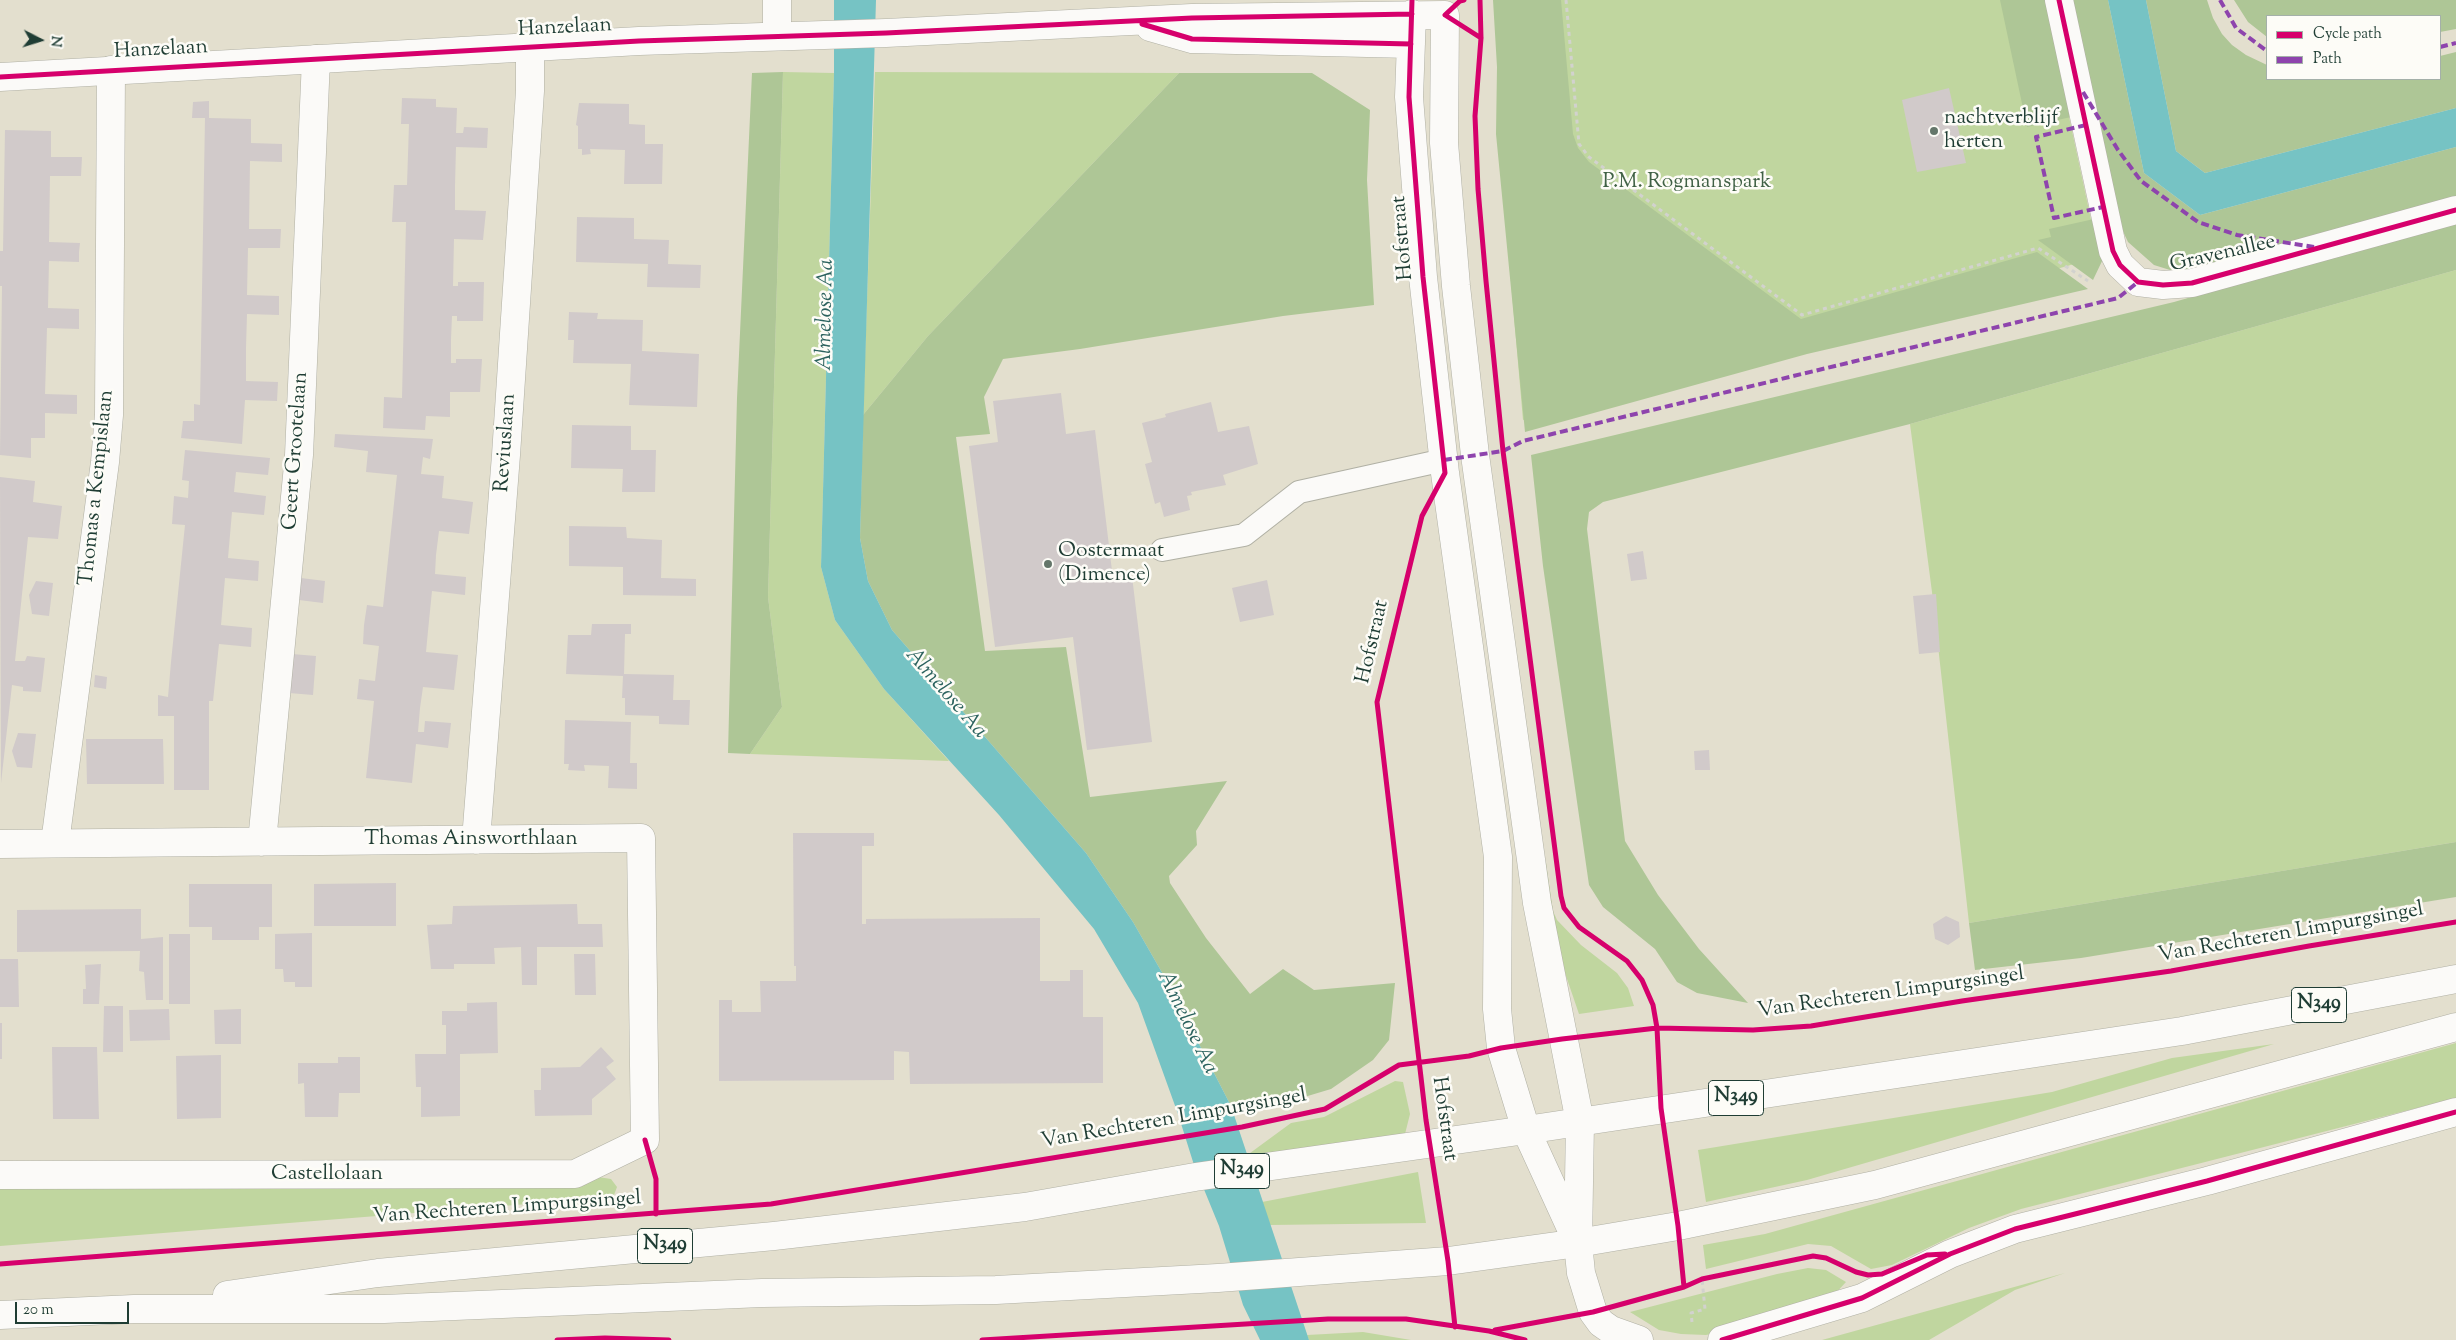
<!DOCTYPE html>
<style>
body{margin:0}
#map{position:relative;width:2456px;height:1340px;overflow:hidden;background:#e3dfce;font-family:"Sorts Mill Goudy",serif}
canvas{display:block}
.legend{position:absolute;left:2266px;top:15px;width:175px;height:65px;box-sizing:border-box;background:#fdfcf7;border:1px solid #a4b0a9;margin:0;padding:6px 9px;list-style:none;font-size:15px;color:#1f3d34}
.legend li{display:flex;align-items:center;gap:10px;height:25px}
.legend b{width:25px;border:1px solid #a4b0a9}
.north{position:absolute;left:15px;top:15px;width:50px;height:50px;-webkit-text-stroke:4px #fdfcf7;paint-order:stroke;rotate:95deg;font-size:14px;font-weight:700;line-height:20px;text-align:center;color:#1f3d34}
.north::after{content:'';display:block;margin:auto;width:18px;height:22px;background:#1f3d34;clip-path:polygon(50% 0,100% 100%,50% 72%,0 100%)}
.scale{position:absolute;left:15px;top:1302px;width:114px;height:22px;box-sizing:border-box;border:2px solid #1f3d34;border-top:0;padding-left:6px;font-size:15px;line-height:18px;white-space:nowrap;color:#1f3d34;-webkit-text-stroke:4px #fdfcf7;paint-order:stroke}
</style>
<div id="map">
<canvas width="2456" height="1340"></canvas>
<ul class="legend">
<li><b style="height:6px;background:#d6006c"></b>Cycle path</li>
<li><b style="height:6px;background:#8e44ad"></b>Path</li>
</ul>
<div class="north">N</div>
<div class="scale">20 m</div>
</div>
<script>
const ctx = document.querySelector('canvas').getContext('2d');
ctx.lineJoin = 'round';
function paint(path, color) { ctx.fillStyle = color; ctx.fill(path, 'evenodd'); }
const poly = rows => new Path2D(rows.map(r => 'M' + r).join(''));
function strokePath(path, color, width, dash) { ctx.strokeStyle = color; ctx.lineWidth = width; ctx.lineCap = dash ? 'butt' : 'round'; ctx.setLineDash(dash || []); ctx.stroke(path); }
function write(font, color, halo, rows, align = 'center') {
  ctx.font = font + ' "Sorts Mill Goudy",serif'; ctx.lineWidth = 5; ctx.setLineDash([]); ctx.textBaseline = 'middle'; ctx.strokeStyle = halo; ctx.fillStyle = color; for (const [text, x, y, turn = 0] of rows) {
    ctx.save(); ctx.translate(x, y); ctx.rotate((+turn || 0) * Math.PI / 180); ctx.textAlign = isNaN(turn) ? turn : align; if (halo) ctx.strokeText(text, 0, 0); ctx.fillText(text, 0, 0); ctx.restore();
  }
}
paint(poly([
 [1495,0,2044,0,2099,257,1523,420,1498,133,1499,67],
 [783,72,834,73,821,567,835,620,884,689,949,761,750,754,782,707,768,597],
 [875,72,1179,73,928,336,863,415],
 [2456,270,2456,842,1969,923,1932,592,1910,424],
 [1546,863,1553,911,1557,920,1581,945,1617,973,1628,988,1634,1006,1579,1014,1552,935,1541,864],
 [2456,1043,2456,1098,2021,1209,1969,1228,1892,1265,1871,1269,1831,1246,1808,1244,1706,1269,1703,1245,1765,1234],
 [2274,1044,1807,1180,1706,1202,1698,1150,2052,1092,2172,1058],
 [1395,1081,1403,1082,1410,1114,1404,1138,1246,1156,1291,1123,1324,1117],
 [1418,1172,1426,1223,1270,1225,1262,1202],
 [598,1177,611,1179,617,1187,614,1195,603,1198,0,1246,0,1187],
 [1808,1268,1826,1270,1846,1282,1833,1296,1743,1327,1706,1335,1681,1334,1659,1330,1630,1312,1777,1274],
 [2065,1273,2015,1290,1929,1340,1822,1340],
 [1363,1332,1411,1340,1309,1340,1307,1335]
]), '#c0d69f');
paint(poly([
 [1493,0,1561,0,1573,134,1578,148,1589,162,1801,319,2037,252,2088,289,1807,354,1525,432,1496,134,1497,67],
 [2000,0,2046,0,2071,117,2027,127],
 [2073,0,2108,0,2144,173,2200,215,2456,147,2456,196,2189,270,2170,270,2154,265,2128,242,2120,225],
 [2146,0,2207,0,2213,18,2222,34,2232,45,2246,55,2267,65,2267,79,2440,79,2440,56,2456,52,2456,108,2205,173,2176,151],
 [2234,0,2456,0,2456,29,2440,32,2440,16,2267,16,2267,37,2248,22],
 [783,72,768,597,782,707,750,754,728,753,737,398,752,73],
 [1179,73,1312,73,1370,110,1367,180,1374,305,1283,316,1080,349,1003,359,984,397,990,434,956,437,985,651,1066,647,1090,797,1227,781,1196,831,1197,845,1169,876,1170,883,1206,938,1250,994,1283,969,1314,990,1395,983,1389,1040,1373,1060,1331,1089,1301,1098,1231,1106,1164,976,1133,922,1086,853,892,630,868,581,860,538,863,415,928,336],
 [2094,219,2103,259,2093,280,2038,240,2051,237,2049,229],
 [2456,221,2456,270,1910,424,1603,502,1589,512,1587,529,1625,841,1658,895,1699,949,1748,1003,1697,993,1677,982,1655,949,1603,907,1589,885,1543,566,1531,455,2174,302],
 [2456,842,2456,897,2081,958,1975,970,1969,923]
]), '#aec696');
paint(poly([
 [834,0,876,0,860,538,868,581,892,630,1086,853,1133,922,1164,976,1231,1106,1309,1340,1260,1340,1243,1305,1219,1226,1194,1165,1178,1114,1138,1003,1094,929,999,815,884,689,835,620,821,567,834,73],
 [2108,0,2146,0,2176,151,2205,173,2456,108,2456,147,2200,215,2144,173]
]), '#76c3c4');
paint(poly([
 [1949,88,1966,163,1917,172,1902,100],
 [402,98,436,99,436,107,457,108,456,133,463,133,464,127,488,128,487,148,456,147,455,186,455,210,486,211,483,240,454,239,453,286,458,286,458,282,484,282,483,321,457,321,457,316,452,316,451,339,451,363,456,363,456,359,482,359,480,392,450,392,450,417,426,416,425,430,383,428,384,397,402,398,406,222,392,222,394,185,407,185,409,124,401,124],
 [209,101,209,118,251,119,251,143,282,144,282,162,250,161,249,229,281,229,280,248,248,248,247,295,279,296,279,315,247,314,246,348,246,381,278,382,277,401,245,400,242,444,181,438,183,421,194,421,194,404,200,405,205,118,192,118,193,102],
 [579,103,629,104,629,124,645,125,645,144,663,144,662,184,624,184,625,150,590,149,591,154,582,155,582,149,578,149,578,126,576,125],
 [5,130,51,131,51,157,82,157,81,176,50,176,49,242,80,243,79,252,79,262,49,261,48,308,79,309,79,329,47,328,45,394,77,395,77,414,45,413,45,438,31,438,31,458,0,455,2,286,0,286,0,251,3,251],
 [577,217,634,218,634,239,669,240,668,264,701,265,700,288,647,287,648,264,576,262],
 [569,312,598,313,597,319,643,320,642,351,699,354,697,407,629,405,631,364,573,363,574,340,568,340],
 [1061,393,1066,434,1095,430,1113,579,1132,576,1152,742,1087,750,1073,637,995,647,969,446,998,442,993,401],
 [1211,402,1218,432,1249,426,1258,464,1223,475,1226,485,1191,492,1192,495,1187,496,1190,510,1164,517,1160,502,1155,504,1145,464,1152,462,1142,423,1166,417,1165,414],
 [572,425,631,426,631,450,656,450,655,492,622,492,623,469,571,468],
 [335,434,433,439,430,459,423,457,421,474,444,476,442,498,473,502,469,534,439,531,436,555,435,574,466,577,465,595,432,591,428,631,426,652,458,655,454,690,423,687,420,708,418,732,424,732,425,721,451,723,448,748,416,744,412,783,366,778,374,701,357,699,359,679,375,681,379,646,363,644,364,625,367,605,383,607,397,475,366,472,368,451,334,447],
 [185,450,270,458,268,475,236,472,234,492,266,496,264,515,232,512,228,558,259,561,258,581,225,578,221,625,252,628,251,647,219,644,213,701,209,701,209,790,174,790,174,716,158,716,158,695,168,697,171,662,185,525,172,524,174,496,188,498,189,481,182,480],
 [0,477,35,481,33,502,62,506,58,539,28,537,15,661,25,661,27,656,45,658,43,676,41,692,23,691,23,687,12,685,1,783],
 [569,526,626,527,627,538,662,540,661,578,696,579,696,596,623,595,623,567,569,566],
 [1643,551,1647,579,1631,581,1627,554],
 [301,578,325,581,323,603,299,600],
 [1267,580,1274,615,1240,622,1232,588],
 [36,581,53,583,49,616,32,614,29,595],
 [1936,594,1940,652,1919,654,1913,596],
 [592,624,631,624,631,634,625,634,624,674,674,675,673,700,690,700,689,725,659,724,659,716,625,715,625,698,622,698,623,676,566,674,568,635,591,635],
 [292,654,316,656,313,695,289,693],
 [95,675,107,677,106,689,94,687],
 [565,720,631,722,630,763,637,763,637,789,608,788,609,766,584,765,585,771,568,770,569,764,564,764],
 [18,733,36,734,32,768,17,767,12,751],
 [86,739,163,739,164,784,87,784],
 [1709,750,1710,770,1695,770,1694,751],
 [793,833,874,833,874,846,862,846,862,924,866,924,866,919,1040,918,1040,981,1070,981,1070,970,1083,970,1083,1017,1103,1017,1103,1083,910,1084,909,1052,894,1051,894,1080,719,1081,719,1000,732,1000,732,1012,761,1012,760,981,796,981,796,966,794,966],
 [396,883,396,926,314,926,314,884],
 [189,884,272,884,272,927,259,927,259,940,212,940,212,927,189,927],
 [577,904,578,924,602,924,603,947,537,947,537,985,522,985,521,947,494,948,495,964,454,964,454,969,431,969,427,925,452,924,453,906],
 [141,909,141,939,163,937,163,1000,146,1000,144,972,139,971,140,951,17,952,17,910],
 [1946,916,1959,922,1960,937,1948,945,1935,939,1933,924],
 [312,933,312,987,295,987,295,982,284,982,283,969,275,969,275,934],
 [169,934,190,934,190,1004,169,1004],
 [574,954,595,954,596,995,575,995],
 [0,959,18,959,19,1007,0,1007],
 [101,964,99,1004,83,1004,83,989,86,989,85,965],
 [497,1002,498,1053,460,1054,460,1116,421,1117,421,1087,416,1087,415,1054,446,1054,446,1025,442,1025,442,1011,467,1011,467,1003],
 [104,1006,123,1006,123,1052,103,1052],
 [169,1009,170,1040,130,1041,129,1010],
 [241,1009,241,1044,215,1044,214,1010],
 [0,1023,2,1023,2,1059,0,1059],
 [52,1047,97,1047,99,1119,53,1119],
 [601,1047,614,1061,606,1067,616,1079,592,1099,592,1115,535,1116,534,1090,541,1090,541,1068,580,1067],
 [221,1055,221,1118,177,1119,176,1056],
 [338,1057,360,1057,360,1093,339,1093,338,1117,305,1117,304,1083,298,1084,298,1063,338,1063]
]), '#d1caca');
const service = poly([
 [1162,550,1244,535,1299,492,1444,460]
]);
const minor = poly([
 [777,0,777,35],
 [2059,0,2113,251,2120,265,2138,282,2163,285,2192,283,2456,210],
 [476,840,506,455,530,91,530,47],
 [262,842,299,455,316,59],
 [55,843,105,462,109,415,111,70],
 [0,844,641,838,645,1140,575,1174,0,1175]
]);
const tertiary = poly([
 [1412,14,1409,97,1423,277,1445,473,1498,857,1497,1009,1501,1048,1526,1130,1575,1237],
 [1150,27,1192,39,1411,44],
 [0,77,639,41,886,33,1192,18,1445,15,1444,143,1456,286,1475,455,1537,903,1580,1122,1578,1243]
]);
const secondary = poly([
 [1578,1243,1581,1273,1593,1312,1601,1323,1611,1330,1639,1340],
 [1722,1340,1862,1298,1950,1254,2015,1229,2207,1181,2456,1112]
]);
const primary = poly([
 [227,1295,378,1273,774,1236,1025,1207,1195,1177,1526,1130,2182,1031,2456,979],
 [0,1315,134,1309,384,1309,762,1293,996,1290,1218,1278,1448,1261,1578,1243,1678,1226,1875,1185,2456,1027]
]);
strokePath(service, '#b0b0a4', 24);
strokePath(minor, '#b0b0a4', 29);
strokePath(tertiary, '#b0b0a4', 29);
strokePath(secondary, '#b0b0a4', 29);
strokePath(primary, '#b0b0a4', 29);
strokePath(poly([
 [1566,0,1579,144,1589,157,1802,315,2038,248,2088,281],
 [1692,1322,1691,1313,1705,1309,1702,1279]
]), '#d2d2ce', 3, [4, 4]);
strokePath(service, '#fbfaf8', 22);
strokePath(minor, '#fbfaf8', 28);
strokePath(tertiary, '#fbfaf8', 28);
strokePath(secondary, '#fbfaf8', 28);
strokePath(primary, '#fbfaf8', 28);
strokePath(poly([
 [2220,0,2236,28,2267,51],
 [2440,47,2456,43],
 [2083,92,2118,150,2141,181,2198,222,2237,235,2314,247],
 [2086,125,2036,137,2054,218,2103,207],
 [1444,460,1503,451,1523,441,2118,298,2138,282]
]), '#8e44ad', 4, [8, 4]);
strokePath(poly([
 [1412,0,1409,97,1423,277,1445,473,1422,516,1377,702,1426,1120,1448,1261,1455,1327],
 [1464,0,1460,1,1445,15,1481,38],
 [1480,0,1481,38,1475,116,1478,189,1486,281,1503,451,1561,896,1564,908,1579,927,1627,961,1642,980,1653,1005,1657,1028,1661,1108,1678,1226,1684,1287],
 [2059,0,2113,251,2120,265,2138,282,2163,285,2192,283,2456,210],
 [1142,24,1192,39,1411,44],
 [0,77,639,41,886,33,1192,18,1412,14],
 [645,1140,656,1179,656,1214],
 [0,1264,771,1204,1242,1127,1325,1109,1399,1065,1469,1056,1501,1048,1562,1039,1657,1028,1753,1030,1811,1026,1962,1001,2171,971,2309,946,2456,922],
 [1495,1330,1593,1312,1684,1287,1702,1279,1813,1256,1826,1258,1856,1272,1868,1275,1882,1274,1927,1255,1945,1254],
 [557,1340,605,1338,669,1340],
 [982,1340,1328,1319,1406,1319,1489,1331,1525,1340],
 [1722,1340,1862,1298,1950,1254,2015,1229,2207,1181,2456,1112]
]), '#d6006c', 5);
for (const [x, y, r, color] of [
 [1934,131,5,"#64766a"],
 [1048,564,5,"#64766a"]
]) { const dot = new Path2D(); dot.arc(x, y, r, 0, 2 * Math.PI); ctx.fillStyle = color; ctx.fill(dot); strokePath(dot, '#fdfcf7', 2); }
for (const [x, y, w] of [
 [2319,1005,55],
 [1736,1098,55],
 [1242,1171,55],
 [665,1246,55]
]) { const box = new Path2D(); box.roundRect(x - w / 2, y - 17.5, w, 35, 4); ctx.fillStyle = '#fdfcf7'; ctx.fill(box); strokePath(box, '#1f3d34', 1); }
write('bold 20px', '#1f3d34', null, [
 ["N349",2319,1005],
 ["N349",1736,1098],
 ["N349",1242,1171],
 ["N349",665,1246]
]);
write('21px', '#1f3d34', '#fdfcf7', [
 ["Hanzelaan",565,29,-3],
 ["Hanzelaan",161,51,-3],
 ["Hofstraat",1404,238,-95],
 ["Gravenallee",2223,255,-13],
 ["Reviuslaan",507,443,-86],
 ["Geert Grootelaan",297,451,-86],
 ["Thomas a Kempislaan",98,488,-84],
 ["Hofstraat",1374,642,-77],
 ["Thomas Ainsworthlaan",471,840],
 ["Van Rechteren Limpurgsingel",2291,934,-10],
 ["Van Rechteren Limpurgsingel",1891,994,-8],
 ["Hofstraat",1443,1119,82],
 ["Van Rechteren Limpurgsingel",1174,1120,-10],
 ["Castellolaan",327,1175],
 ["Van Rechteren Limpurgsingel",507,1209,-4]
]);
write('21px', '#1f3d34', '#fdfcf7', [
 ["nachtverblijf",1944,119],
 ["herten",1944,143],
 ["Oostermaat",1058,552],
 ["(Dimence)",1058,576]
], 'left');
write('21px', '#406145', '#fdfcf7', [
 ["P.M. Rogmanspark",1687,183]
]);
write('italic 22px', '#2b625e', '#fdfcf7', [
 ["Almelose Aa",827,315,-89],
 ["Almelose Aa",945,694,49],
 ["Almelose Aa",1186,1023,64]
]);
</script>
